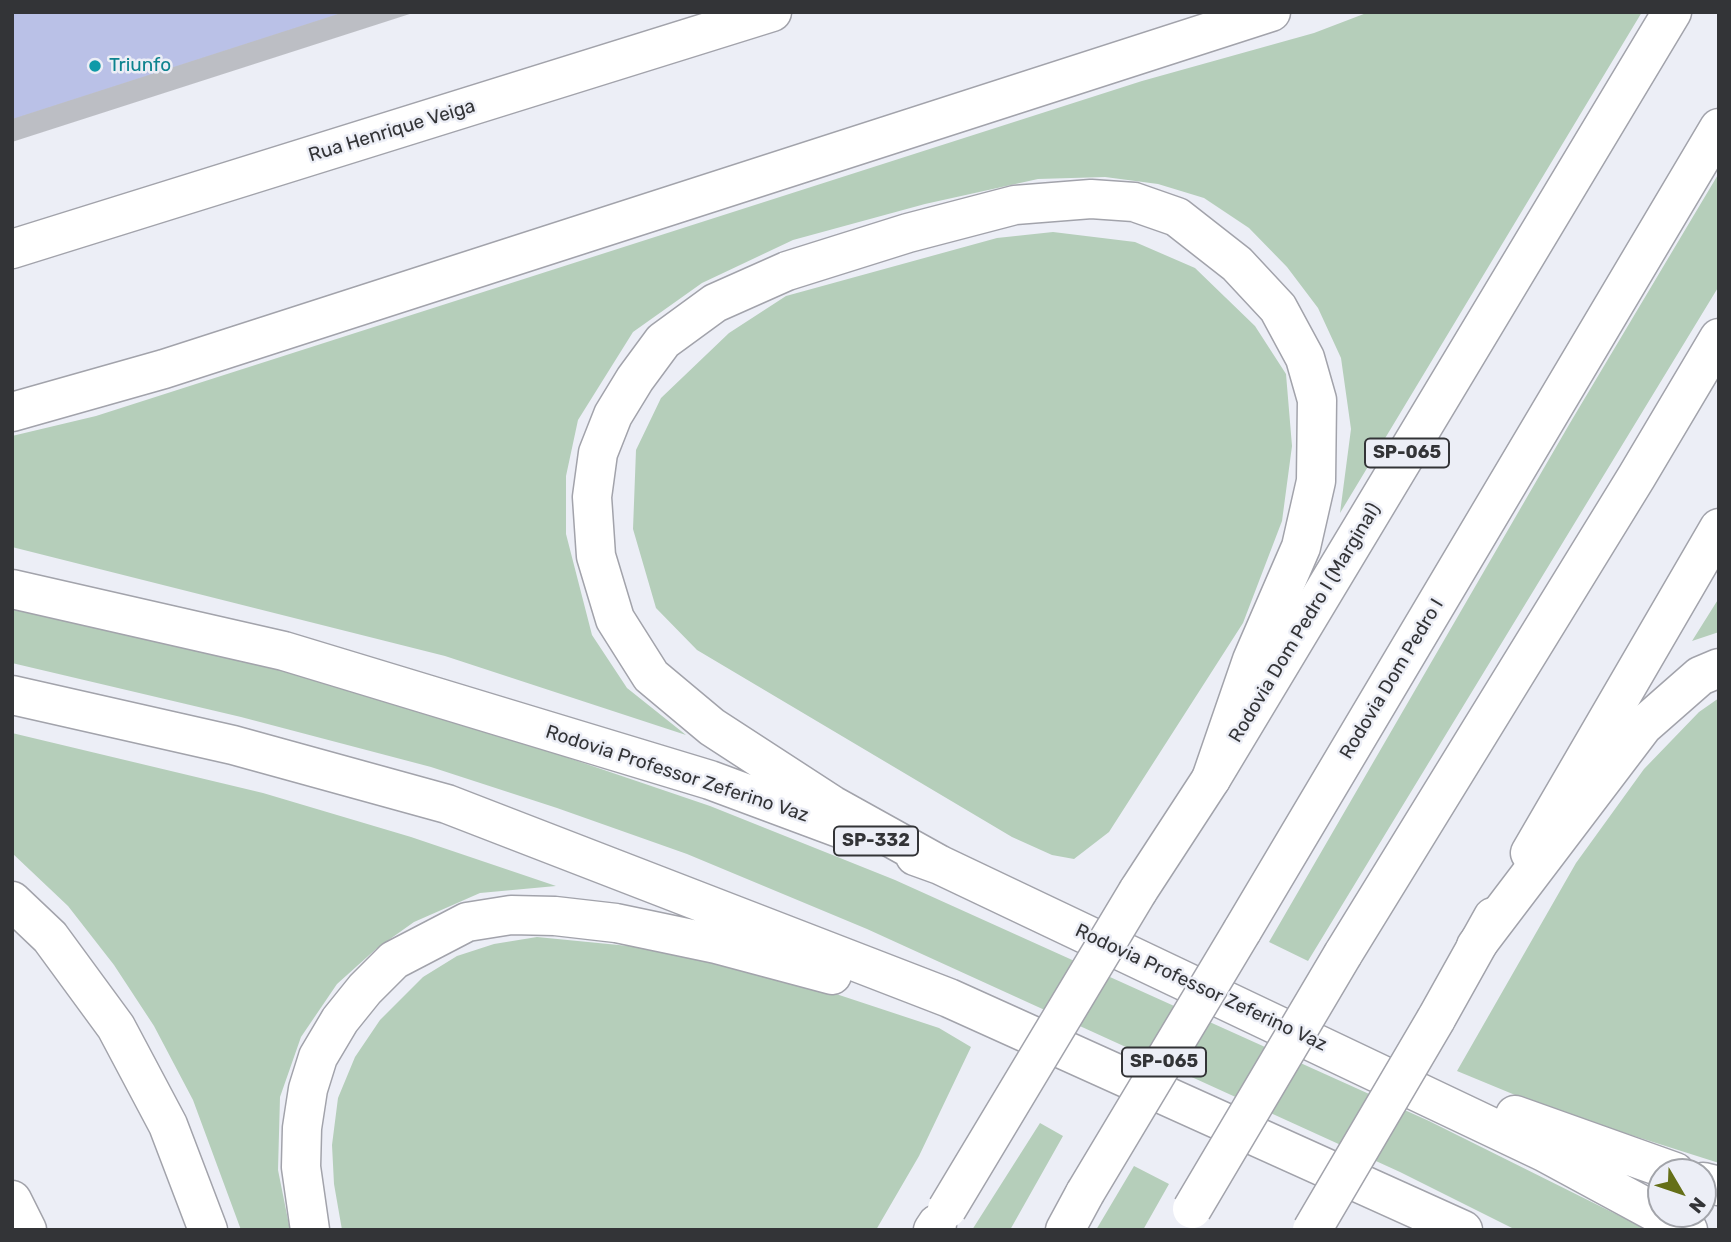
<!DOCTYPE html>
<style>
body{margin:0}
#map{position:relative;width:1731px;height:1242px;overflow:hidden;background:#eceef6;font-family:Rubik,sans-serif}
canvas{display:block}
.frame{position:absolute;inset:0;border:14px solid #333437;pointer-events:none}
.north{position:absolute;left:1647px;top:1158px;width:70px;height:70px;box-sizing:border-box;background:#eceef6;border:2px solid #a2a4aa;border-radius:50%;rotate:129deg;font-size:19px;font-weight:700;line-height:28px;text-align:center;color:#333437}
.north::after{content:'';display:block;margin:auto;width:24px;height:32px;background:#656f18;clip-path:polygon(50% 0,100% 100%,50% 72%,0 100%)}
</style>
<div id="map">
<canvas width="1731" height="1242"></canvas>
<div class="frame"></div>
<div class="north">N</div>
</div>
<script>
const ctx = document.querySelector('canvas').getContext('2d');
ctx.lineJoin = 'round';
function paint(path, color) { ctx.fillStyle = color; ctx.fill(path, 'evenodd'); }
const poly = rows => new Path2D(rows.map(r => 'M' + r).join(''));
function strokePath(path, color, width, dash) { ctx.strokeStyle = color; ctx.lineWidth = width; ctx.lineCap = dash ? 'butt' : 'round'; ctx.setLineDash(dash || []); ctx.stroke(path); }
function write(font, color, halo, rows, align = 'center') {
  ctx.font = font + ' Rubik,sans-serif'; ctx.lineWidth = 5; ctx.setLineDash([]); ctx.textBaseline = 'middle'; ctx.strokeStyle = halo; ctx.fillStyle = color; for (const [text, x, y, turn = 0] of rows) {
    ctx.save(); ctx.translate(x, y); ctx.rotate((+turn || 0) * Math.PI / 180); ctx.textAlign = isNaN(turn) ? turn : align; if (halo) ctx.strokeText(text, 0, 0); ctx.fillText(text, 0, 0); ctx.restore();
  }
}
paint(poly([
 [1369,12,1642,12,1340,513,1351,429,1341,358,1318,308,1287,267,1249,228,1204,198,1158,184,1105,177,1038,179,925,204,793,240,702,283,633,332,578,420,566,476,566,534,592,635,627,688,686,735,445,656,12,547,12,436,96,416,1142,81,1314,33],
 [1719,173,1719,286,1308,961,1269,942,1570,423],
 [1053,232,1135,242,1195,268,1255,326,1286,374,1292,446,1282,521,1243,623,1109,832,1074,859,1052,855,1012,837,697,650,656,608,633,529,636,450,661,398,729,333,786,296,997,238],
 [1719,598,1719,632,1692,641],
 [12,606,264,665,451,718,710,806,895,880,1429,1121,1648,1230,1516,1230,1400,1172,867,929,687,854,557,808,431,767,241,717,12,663],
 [1719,698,1719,1163,1549,1109,1457,1071,1576,863,1644,769,1699,712],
 [12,733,263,793,411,837,556,886,480,893,414,922,376,949,337,984,301,1037,280,1097,278,1170,290,1230,241,1230,193,1100,154,1026,114,965,68,906,12,853],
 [537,937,649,948,821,989,939,1028,971,1047,919,1156,876,1230,342,1230,334,1184,332,1145,338,1098,355,1057,380,1020,423,977,457,956,494,944],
 [1040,1123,1063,1136,1010,1230,972,1230],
 [1134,1166,1169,1184,1143,1230,1096,1230]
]), '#b5ceba');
paint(poly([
 [12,12,416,12,12,142]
]), '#0003');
paint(poly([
 [12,12,341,12,341,13,12,119]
]), '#bac1e7');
const minor = poly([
 [12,249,772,12],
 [12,1200,27,1230]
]);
const trunk = poly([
 [1530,853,1719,528],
 [1138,891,1211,779,1672,12],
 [1436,1019,1493,917]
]);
const motorway = poly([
 [12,412,164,369,1271,12],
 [12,589,284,651,710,780,839,828],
 [12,695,233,745,447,804,949,998,1463,1230],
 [915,856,940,865,1544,1152,1688,1230],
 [940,865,832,805,712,727,651,676,615,619,596,556,592,497,598,453,613,415,635,379,663,341,715,303,787,271,908,233,1015,205,1091,199,1134,202,1177,217,1237,264,1278,308,1305,358,1317,400,1316,481,1301,547,1252,660,1211,779],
 [12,901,50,937,116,1027,168,1125,208,1230],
 [1242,931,1719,128],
 [1476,946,1643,726,1700,676,1719,668],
 [1343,954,1637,476,1719,338],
 [1515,1115,1675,1172],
 [1703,1182,1719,1186],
 [310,1230,301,1167,302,1128,308,1089,318,1057,340,1020,365,989,394,960,467,922,511,915,555,916,616,923,716,944,832,975],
 [933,1230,937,1224],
 [1065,1230,1085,1193]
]);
strokePath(minor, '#a2a3ab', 41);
strokePath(trunk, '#a2a3ab', 41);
strokePath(motorway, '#a2a3ab', 41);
strokePath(minor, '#fff', 38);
strokePath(trunk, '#fff', 38);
strokePath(motorway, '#fff', 38);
const trunkBridge = poly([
 [947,1209,1138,891],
 [1312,1230,1436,1019]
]);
const motorwayBridge = poly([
 [1085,1193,1242,931],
 [1192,1209,1343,954]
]);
strokePath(trunkBridge, '#a2a3ab', 41, []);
strokePath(motorwayBridge, '#a2a3ab', 41, []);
strokePath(trunkBridge, '#fff', 38);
strokePath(motorwayBridge, '#fff', 38);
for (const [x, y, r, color] of [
 [95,66,7,"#0f9aa8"]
]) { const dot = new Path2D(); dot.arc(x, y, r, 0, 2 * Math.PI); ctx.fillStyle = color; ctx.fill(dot); strokePath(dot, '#eceef6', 2.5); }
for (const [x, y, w] of [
 [1407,453,84],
 [876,841,84],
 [1164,1062,84]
]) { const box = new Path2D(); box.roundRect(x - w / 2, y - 14.5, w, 29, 5); ctx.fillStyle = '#eceef6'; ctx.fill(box); strokePath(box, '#333437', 2); }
write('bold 18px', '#333437', null, [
 ["SP-065",1407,453],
 ["SP-332",876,841],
 ["SP-065",1164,1062]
]);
write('19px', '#0d838f', '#eceef6', [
 ["Triunfo",109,66]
], 'left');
write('19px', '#333437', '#eceef6', [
 ["Rua Henrique Veiga",392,131,-17],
 ["Rodovia Dom Pedro I (Marginal)",1305,623,-59],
 ["Rodovia Dom Pedro I",1392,679,-59],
 ["Rodovia Professor Zeferino Vaz",677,774,18],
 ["Rodovia Professor Zeferino Vaz",1201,988,25]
]);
</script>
